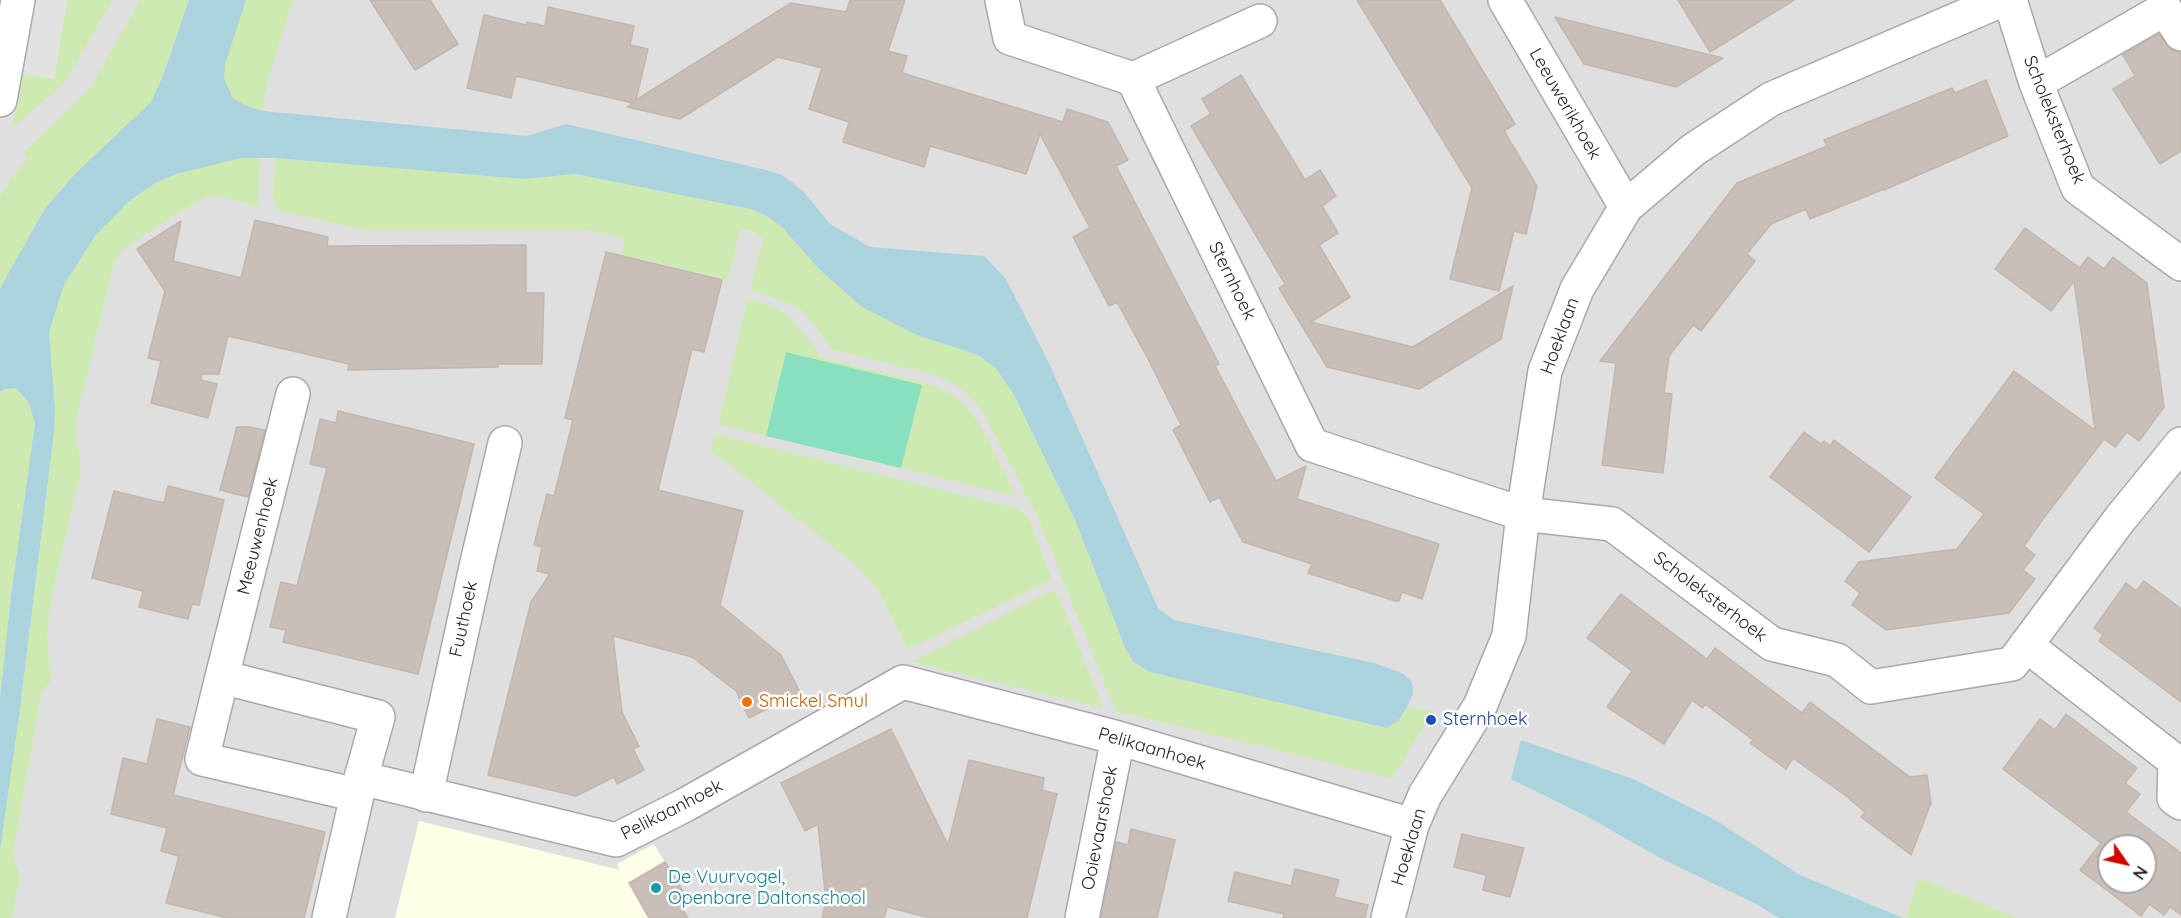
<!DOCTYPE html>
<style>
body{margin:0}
#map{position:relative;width:2181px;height:918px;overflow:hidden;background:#f2efe9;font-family:Quicksand,sans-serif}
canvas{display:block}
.north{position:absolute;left:2097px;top:834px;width:60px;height:60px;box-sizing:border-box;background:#fff;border:2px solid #a7a7a7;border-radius:50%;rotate:124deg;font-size:16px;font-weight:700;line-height:24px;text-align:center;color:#222}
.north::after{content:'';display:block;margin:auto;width:21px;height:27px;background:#d40000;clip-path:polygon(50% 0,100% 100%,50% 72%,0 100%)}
</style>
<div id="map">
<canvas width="2181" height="918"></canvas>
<div class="north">N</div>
</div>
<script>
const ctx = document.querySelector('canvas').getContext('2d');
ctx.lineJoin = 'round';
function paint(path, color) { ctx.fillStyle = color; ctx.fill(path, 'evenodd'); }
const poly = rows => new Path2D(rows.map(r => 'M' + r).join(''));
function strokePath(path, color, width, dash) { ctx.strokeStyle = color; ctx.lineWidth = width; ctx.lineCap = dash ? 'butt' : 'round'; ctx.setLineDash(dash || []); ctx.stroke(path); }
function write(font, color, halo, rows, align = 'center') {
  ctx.font = font + ' Quicksand,sans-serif'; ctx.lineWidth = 5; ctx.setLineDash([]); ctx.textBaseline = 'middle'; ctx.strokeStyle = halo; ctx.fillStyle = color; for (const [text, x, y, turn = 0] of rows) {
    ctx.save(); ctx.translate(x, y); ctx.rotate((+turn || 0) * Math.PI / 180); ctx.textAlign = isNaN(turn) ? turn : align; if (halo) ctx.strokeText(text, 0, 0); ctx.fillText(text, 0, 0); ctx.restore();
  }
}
paint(poly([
 [0,0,2181,0,2181,918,0,918],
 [2109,846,2145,846,2145,882,2109,882]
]), '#e0dfdf');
paint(poly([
 [419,821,620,870,617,864,654,844,687,898,680,903,688,918,395,918]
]), '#ffffe5');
paint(poly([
 [67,0,112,0,66,81,10,130,19,101,23,74,54,78],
 [140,0,189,0,157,91,151,102,77,172,46,206,0,288,0,197,10,180,28,158,23,153,90,89],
 [246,0,293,0,264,94,263,111,244,105,233,98,224,79,225,64],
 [260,157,258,207,233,199,209,196,174,215,122,250,114,263,75,424,81,470,51,599,47,634,51,681,41,693,13,855,20,877,12,918,0,918,0,850,19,716,54,432,55,411,49,332,64,285,95,236,128,202,155,183,176,174,213,163,241,158],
 [275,158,524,179,575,174,751,209,767,216,782,227,819,269,862,307,917,335,978,355,996,368,1014,395,1076,522,1126,650,1134,662,1150,672,1386,728,1398,721,1407,707,1433,712,1392,778,1116,711,1038,518,980,406,962,388,936,375,833,350,805,313,795,306,750,289,764,237,750,231,741,228,727,280,621,254,625,239,586,230,364,230,278,210,273,200],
 [748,298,782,311,792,319,822,358,935,386,951,394,966,405,981,427,1014,491,1012,495,718,424],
 [16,388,29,403,35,424,11,596,0,698,0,392,5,389],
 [715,434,1022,510,1028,517,1051,577,1049,581,908,649,877,588,856,565,711,450],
 [1051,591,1057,593,1103,708,912,662],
 [1918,878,2018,918,1906,918]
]), '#cdebb0');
paint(poly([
 [786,352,922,385,901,468,766,436]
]), '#88e0be');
paint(poly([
 [35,0,67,0,54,79,23,74]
]), '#e2e2e2');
paint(poly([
 [189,0,246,0,225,64,224,79,233,98,244,105,263,111,527,136,566,124,766,170,782,175,803,191,830,224,870,247,984,256,1006,279,1048,361,1158,608,1174,620,1374,663,1402,673,1412,682,1413,694,1407,707,1398,721,1387,728,1150,672,1134,662,1126,650,1076,522,1014,395,996,368,978,355,917,335,862,307,819,269,782,227,767,216,751,209,575,174,524,179,275,158,241,158,176,174,155,183,128,202,95,236,64,285,49,332,55,411,54,432,19,716,0,850,0,698,11,596,35,424,29,403,16,388,5,389,0,392,0,288,46,207,77,172,151,102,163,76],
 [1521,740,1633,779,1717,821,1800,875,1903,918,1779,918,1758,905,1660,858,1588,817,1511,779]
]), '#aad3df');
const building = poly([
 [370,0,430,0,458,44,415,70,370,0],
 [850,0,905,0,888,51,907,56,902,73,1063,122,1067,109,1108,122,1128,160,1116,166,1219,364,1215,366,1276,481,1306,466,1297,499,1439,544,1422,599,1402,592,1399,601,1395,601,1308,573,1312,564,1243,542,1219,497,1210,502,1173,430,1181,425,1147,357,1117,302,1109,306,1073,237,1090,228,1040,134,1026,174,930,146,924,167,843,142,849,122,809,109,822,68,778,57,680,119,627,107,633,103,516,76,511,98,467,88,484,15,526,25,527,22,545,26,548,7,634,26,630,45,648,49,636,100,791,3,846,12,850,0],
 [1357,0,1440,0,1515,124,1504,131,1537,186,1526,234,1514,231,1499,291,1450,279,1472,188,1357,0],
 [1678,0,1794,0,1710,52,1678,0],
 [1555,17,1640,38,1723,58,1676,87,1584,64,1555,17],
 [2159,34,2172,50,2181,53,2181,151,2160,164,2113,89,2135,76,2123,55,2159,34],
 [1241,75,1305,180,1320,170,1336,196,1322,206,1338,233,1319,245,1350,297,1311,322,1413,347,1513,286,1501,339,1419,389,1327,367,1279,288,1285,284,1191,126,1211,114,1202,99,1241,75],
 [1986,80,2008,136,1884,190,1884,189,1810,219,1806,209,1771,224,1747,254,1755,261,1701,331,1693,325,1669,356,1664,393,1672,394,1663,473,1602,465,1616,363,1600,361,1737,183,1827,146,1824,140,1952,88,1955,93,1986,80],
 [255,220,328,237,327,246,526,245,526,293,544,293,542,364,497,364,498,367,348,370,349,364,228,336,219,374,202,374,201,380,217,384,208,418,151,403,161,361,148,358,165,291,137,249,181,221,173,261,241,278,255,220],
 [2025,228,2080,268,2088,257,2104,269,2113,257,2147,283,2164,407,2139,441,2127,432,2115,447,2104,439,2043,519,2024,546,2035,555,2023,570,2035,579,2009,613,1886,630,1852,605,1860,593,1845,581,1859,562,1957,549,1984,514,1935,478,2014,371,2095,430,2074,281,2051,311,1995,269,2025,228],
 [606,252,722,280,704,352,692,349,658,490,743,511,720,605,781,655,800,692,749,718,736,691,692,657,613,636,622,712,639,746,633,749,644,770,617,784,614,777,576,796,488,775,531,602,550,574,537,571,542,547,534,545,547,494,554,496,573,420,565,418,606,252],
 [338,411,474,444,418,674,283,642,286,630,270,627,281,582,297,586,327,468,310,464,320,419,336,423,338,411],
 [237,427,249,427,265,430,248,497,220,490,237,427],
 [1804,432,1821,444,1824,441,1830,446,1834,440,1911,497,1869,552,1770,477,1804,432],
 [168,486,224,500,199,605,192,604,188,619,139,607,143,591,92,578,114,491,164,503,168,486],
 [2144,581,2181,609,2181,702,2099,641,2103,635,2094,628,2126,583,2136,591,2144,581],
 [1621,594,1707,659,1715,648,1802,713,1810,702,1910,777,1927,775,1931,803,1911,855,1861,817,1865,812,1846,796,1793,758,1786,769,1750,743,1753,740,1705,704,1703,708,1692,700,1664,744,1607,707,1632,671,1587,638,1621,594],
 [2066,714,2137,768,2125,783,2140,794,2126,812,2181,853,2181,915,2170,907,2164,915,2149,904,2141,916,2080,870,2101,843,2003,769,2040,719,2055,730,2066,714],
 [2109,846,2145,846,2145,882,2109,882,2109,846],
 [157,719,190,727,173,795,325,832,304,918,228,918,166,903,179,856,161,851,167,828,111,814,123,758,147,764,157,719],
 [891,729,948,845,969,760,1044,778,1042,790,1057,794,1027,918,930,918,887,907,884,918,822,918,826,901,818,824,805,831,781,783,891,729],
 [1131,829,1175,840,1157,918,1101,918,1116,842,1128,845,1131,829],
 [1462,834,1524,848,1510,897,1483,890,1486,875,1454,867,1462,834],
 [665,862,687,898,679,903,688,918,649,918,629,883,665,862],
 [1295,869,1339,880,1334,897,1368,905,1365,918,1283,918,1284,914,1228,901,1235,872,1291,886,1295,869]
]);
paint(building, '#c7bfb8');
strokePath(building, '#c4b6ab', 1.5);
const street = poly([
 [1002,0,1010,38,1133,79,1312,445,1523,514,1612,524,1772,644,1837,660,1871,687,2012,664,2120,519,2181,444],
 [1505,0,1626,207],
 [2010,0,2036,83,2078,188,2181,264],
 [1133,79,1260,21],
 [2036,83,2165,9,2181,34],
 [0,100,18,0],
 [2026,645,2175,761,2174,798,2181,803],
 [222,677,293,394],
 [357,795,202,759,222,677,378,717,361,778,616,840,685,805,903,682,1118,738,1412,825],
 [426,795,476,567,505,443],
 [329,918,361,778],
 [1082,918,1118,738],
 [1388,918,1412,825,1425,795,1480,706,1509,636,1523,514,1545,371,1577,289,1626,207,1693,150,1771,99,2002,0]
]);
strokePath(street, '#a9a9a9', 36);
strokePath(street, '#fff', 33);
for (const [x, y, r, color] of [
 [747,702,6,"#e8710a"],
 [1431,720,6,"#1a4fb4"],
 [656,888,6,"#0f9aa8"]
]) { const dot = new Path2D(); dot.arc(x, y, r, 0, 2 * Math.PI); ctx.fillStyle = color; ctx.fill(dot); strokePath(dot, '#fff', 2); }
write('18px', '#222', '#fff', [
 ["Leeuwerikhoek",1565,104,60],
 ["Scholeksterhoek",2054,120,68],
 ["Sternhoek",1232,281,64],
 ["Hoeklaan",1560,336,-70],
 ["Meeuwenhoek",258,536,-76],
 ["Scholeksterhoek",1710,597,37],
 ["Fuuthoek",464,619,-78],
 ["Pelikaanhoek",1152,749,16],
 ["Pelikaanhoek",672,810,-27],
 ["Ooievaarshoek",1100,828,-79],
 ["Hoeklaan",1409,847,-73]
]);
write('18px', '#c56008', '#fff', [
 ["Smickel Smul",759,702]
], 'left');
write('18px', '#164399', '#fff', [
 ["Sternhoek",1443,720]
], 'left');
write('18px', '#0d838f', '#fff', [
 ["De Vuurvogel,",668,878],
 ["Openbare Daltonschool",668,899]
], 'left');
</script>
